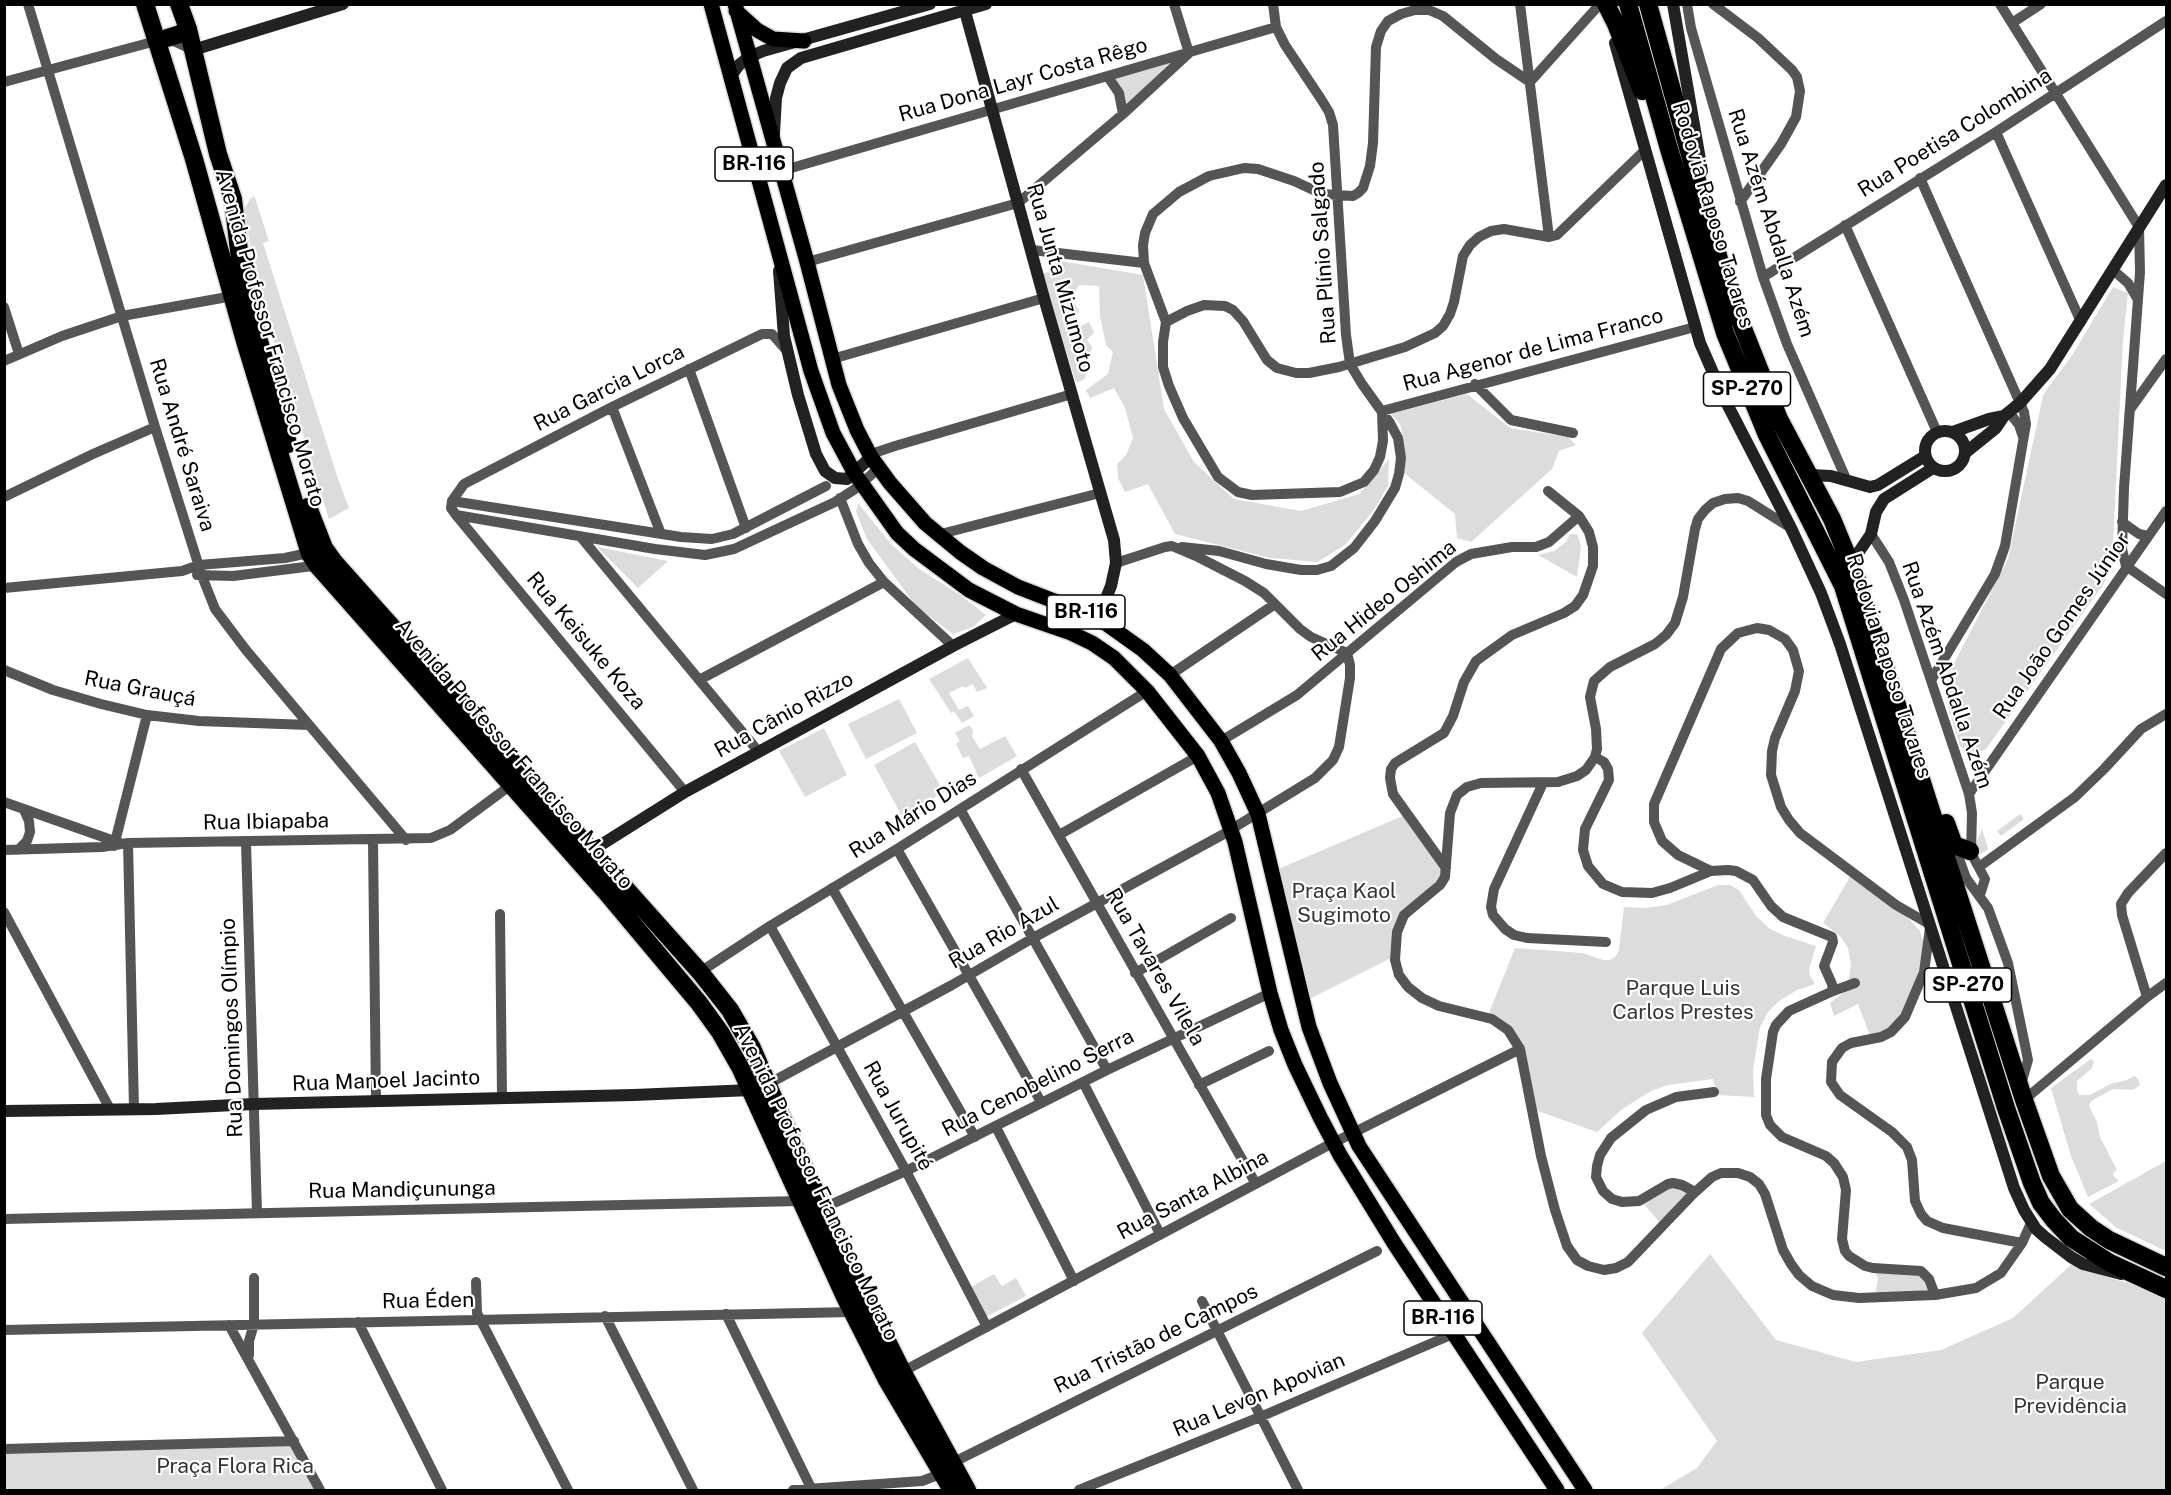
<!DOCTYPE html>
<meta charset="utf-8">
<style>
body{margin:0}
#map{position:relative;width:2171px;height:1495px;overflow:hidden;background:#fff;font-family:"Public Sans",sans-serif}
canvas{display:block}
.frame{position:absolute;inset:0;border:6px solid #000;pointer-events:none}
</style>
<div id="map">
<canvas width="2171" height="1495"></canvas>
<div class="frame"></div>
</div>
<script>
const ctx = document.querySelector('canvas').getContext('2d');
ctx.lineJoin = 'round';
function paint(path, color) { ctx.fillStyle = color; ctx.fill(path, 'evenodd'); }
const poly = rows => new Path2D(rows.map(r => 'M' + r).join(''));
function strokePath(path, color, width, dash) { ctx.strokeStyle = color; ctx.lineWidth = width; ctx.lineCap = dash ? 'butt' : 'round'; ctx.setLineDash(dash || []); ctx.stroke(path); }
function write(font, color, halo, rows, align = 'center') {
  ctx.font = font + ' "Public Sans",sans-serif'; ctx.lineWidth = 4.5; ctx.setLineDash([]); ctx.textBaseline = 'middle'; ctx.strokeStyle = halo; ctx.fillStyle = color; for (const [text, x, y, turn = 0] of rows) {
    ctx.save(); ctx.translate(x, y); ctx.rotate((+turn || 0) * Math.PI / 180); ctx.textAlign = isNaN(turn) ? turn : align; if (halo) ctx.strokeText(text, 0, 0); ctx.fillText(text, 0, 0); ctx.restore();
  }
}
paint(poly([
 [1182,58,1124,109,1112,77],
 [254,195,269,241,263,243,338,479,349,508,329,519,258,289,244,210,251,197,252,199],
 [1049,259,1143,275,1164,409,1194,462,1234,499,1301,511,1359,494,1389,459,1388,486,1373,511,1345,545,1317,562,1270,558,1175,534,1148,484,1125,492,1118,478,1117,464,1126,455,1133,438,1125,408,1114,388,1090,398,1086,390,1108,374,1113,352,1106,345,1100,316,1099,286,1079,285,1072,298,1079,311,1071,322,1077,328,1089,322,1094,332,1087,340,1092,347,1085,379,1076,383,1042,273,1052,272],
 [2113,287,2128,293,2123,340,2113,544,2109,573,2103,585,1986,749,1975,754,1968,753,1960,746,1948,707,1946,687,1949,673,2008,559,2043,396,2047,389,2071,357],
 [1467,394,1510,428,1568,437,1576,445,1559,451,1552,469,1471,542,1457,538,1455,514,1404,473,1403,436,1400,424,1391,414],
 [858,503,892,545,918,568,963,597,986,615,973,627,953,634,916,606,867,539,856,512],
 [1570,534,1577,534,1581,546,1577,577,1538,555,1554,551,1566,542],
 [597,547,668,561,638,588],
 [968,658,987,688,977,692,973,684,965,688,963,686,949,693,959,710,968,706,974,716,962,723,954,711,951,713,929,679],
 [899,699,917,733,866,759,848,724],
 [969,725,973,730,972,736,980,749,1005,736,1017,756,979,778,969,756,963,758,956,744,960,741,955,733],
 [824,728,847,775,805,797,779,751],
 [915,742,944,792,902,816,874,765],
 [2020,814,2024,819,2001,836,1997,831],
 [1405,815,1444,868,1437,881,1399,917,1391,958,1307,1000,1276,870],
 [1982,829,1988,849,1979,855,1975,854,1975,846],
 [1851,875,1908,918,1920,931,1924,943,1921,964,1904,1012,1895,1026,1870,1036,1858,1004,1834,1016,1830,1003,1847,990,1851,965,1848,948,1841,937,1823,923],
 [1718,885,1730,885,1739,890,1756,916,1770,929,1785,936,1816,946,1809,969,1810,976,1815,984,1797,990,1779,1001,1768,1012,1760,1027,1753,1069,1754,1097,1718,1095,1713,1079,1668,1085,1651,1091,1621,1110,1597,1132,1532,1109,1518,1046,1487,1018,1515,948,1583,953,1603,960,1610,960,1616,956,1619,950,1624,907,1645,908,1667,905],
 [2091,1059,2094,1061,2092,1068,2077,1081,2077,1090,2079,1095,2090,1095,2110,1084,2127,1080,2134,1076,2138,1079,2140,1085,2133,1090,2113,1089,2091,1101,2089,1106,2097,1122,2100,1137,2117,1170,2114,1172,2113,1175,2119,1181,2088,1197,2071,1156,2051,1088],
 [2166,1161,2166,1251,2117,1228,2089,1204],
 [1668,1185,1693,1194,1663,1226,1641,1201],
 [1710,1254,1776,1340,1856,1362,1941,1350,2013,1318,2072,1264,2107,1277,2142,1287,2166,1298,2166,1490,1660,1490,1697,1468,1717,1441,1642,1333],
 [1873,1268,1916,1269,1935,1295,1875,1297,1878,1278],
 [994,1274,1002,1286,1016,1278,1026,1296,986,1317,971,1287],
 [294,1441,320,1490,5,1490,4,1449,238,1443,265,1447]
]), '#dcdcdc');
const primary = poly([
 [711,4,811,371,833,433,855,474,897,533,914,549,969,590,1016,614,1071,633,1092,643,1114,658,1147,691,1198,756,1218,793,1235,842,1270,993,1281,1030,1295,1065,1320,1117,1340,1155,1394,1243,1557,1490],
 [735,4,807,262,839,385,857,430,871,457,890,483,925,523,960,552,983,568,1018,587,1098,618,1143,650,1170,675,1221,741,1239,773,1258,814,1309,1027,1330,1083,1359,1146,1585,1490],
 [736,11,757,30,773,39,804,41]
]);
const highway = poly([
 [145,4,194,159,245,341,310,554,318,566,606,892,699,1003,720,1032,740,1067,845,1297,887,1380,952,1490],
 [179,4,188,29,218,154,233,199,239,251,250,309,288,444],
 [1606,4,1616,24,1642,91],
 [1628,4,1669,149,1725,333,1767,435,1843,586,2006,1108,2032,1183,2041,1203,2054,1220,2071,1238,2110,1263,2166,1289],
 [1648,4,1727,288,1779,419,1832,519,1856,577,2024,1100,2051,1176,2070,1209,2091,1228,2109,1240,2166,1267],
 [167,38,180,34,188,29],
 [308,507,324,548,334,562,700,972,730,1010,752,1048,795,1148,854,1275,902,1371,967,1490],
 [1946,823,1954,845,1970,851]
]);
strokePath(primary, '#dbdbdb', 18);
strokePath(highway, '#dbdbdb', 21);
strokePath(poly([
 [28,4,155,427,202,576,215,609,246,650,406,840],
 [1520,4,1549,237],
 [1687,4,1691,28,1763,277,1787,344,1847,481],
 [1713,4,1758,38,1792,70,1797,77,1800,91,1796,117,1781,144,1740,202],
 [2000,4,2139,227,2140,272,2124,488,2122,549,2126,566,2166,594],
 [2012,23,2041,4],
 [1108,77,1119,93,1123,114],
 [4,82,167,38,193,50],
 [1996,132,2081,322],
 [781,171,1276,27],
 [1920,178,2024,412,2026,424,2005,546,1995,574,1932,679],
 [1845,225,1937,432],
 [1032,250,1144,263,1166,322,1163,342,1163,367,1169,386,1183,418,1218,477,1238,492,1252,495,1340,492,1364,482,1374,470,1380,457,1383,441,1382,411,1695,327],
 [807,262,1018,203,1123,114,1189,53,1174,4],
 [1144,263,1143,245,1145,233,1153,214,1179,192,1209,176,1244,168,1258,169,1294,181,1322,194,1353,196,1358,193,1363,188,1370,166,1373,143,1376,47,1381,31,1388,21,1401,14,1415,10,1429,10,1443,16,1496,59,1530,82,1600,4],
 [2113,270,2128,283,2137,298],
 [1763,277,1996,132,2166,21],
 [4,307,19,354],
 [1166,322,1187,311,1204,305,1225,306,1233,310,1243,321,1267,360,1277,368,1296,373,1309,373,1339,367,1405,347,1435,333,1443,326,1450,314,1454,302,1463,256,1470,245,1479,237,1491,231,1504,229,1549,237,1557,235,1645,150],
 [787,351,772,334,762,334,612,407,464,484,452,501,451,508,456,515,655,549,705,555,734,549,835,502,855,489,879,468],
 [832,359,1044,298],
 [4,361,62,336,122,316,233,296],
 [689,369,746,528],
 [1475,384,1511,420,1573,433],
 [612,407,661,534],
 [2131,408,2166,359],
 [2009,412,2019,425,2023,437],
 [871,457,877,452,895,446,1072,394],
 [4,497,93,454,155,427],
 [840,498,858,544,869,563,884,582,953,646],
 [452,501,681,537,712,539,733,534,826,486],
 [456,515,685,792],
 [2122,522,2139,534,2148,536],
 [1791,528,1748,501,1738,498,1725,499,1713,503,1705,510,1698,519,1695,529,1683,597,1675,623,1666,635,1655,644,1610,667,1594,681,1590,697,1596,729,1597,749,1595,757,1586,770,1577,776,1558,782,1481,783,1467,787,1457,795,1450,813,1445,877,1440,885,1404,915,1397,932,1395,960,1399,975,1408,987,1422,998,1439,1006,1492,1019,1508,1030,1520,1049,1541,1156,1555,1210,1567,1246,1577,1260,1588,1266,1604,1270,1616,1268,1628,1262,1693,1194,1712,1177,1721,1173,1738,1173,1750,1177,1759,1184,1765,1194,1783,1250,1791,1264,1799,1275,1812,1286,1833,1295,1859,1298,1935,1295,1976,1288,2001,1273,2022,1243,2031,1223],
 [1871,534,1889,562,1904,600,1969,794,1972,813,1971,853,1985,879,1980,895],
 [937,535,1100,493],
 [580,536,758,751],
 [1182,547,1219,551,1266,564,1301,570,1317,570,1331,566,1354,548,1375,521,1395,488,1399,474,1401,458,1398,438,1390,423,1362,384,1350,364,1346,335,1333,125,1329,112,1321,99,1285,45,1276,27,1273,4],
 [197,575,233,576,321,565],
 [4,588,182,571,199,565,285,558,313,552],
 [4,670,53,690,101,704,147,715,199,721,309,725],
 [1170,675,1275,604],
 [699,680,884,582],
 [1221,741,1297,695,1456,562,1471,554,1512,547,1536,547,1549,542,1579,516],
 [1595,757,1604,762,1608,769,1609,780,1585,829,1583,850,1588,866,1603,884,1622,892,1652,893,1670,888,1711,871,1728,870,1736,871,1753,880,1771,906,1783,917,1832,937,1833,942,1824,966,1832,984,1833,991,1789,1011,1776,1025,1773,1032,1766,1079,1766,1115,1770,1125,1782,1137,1826,1156,1834,1163,1843,1177,1846,1190,1842,1239,1845,1251,1849,1256,1865,1266,1873,1268,1921,1271,1929,1279,1935,1295],
 [1021,769,1256,1184],
 [1543,783,1494,889,1491,907,1493,915,1505,929,1514,935,1527,938,1606,942],
 [1969,794,2166,511],
 [4,802,120,843],
 [960,809,1107,1070],
 [1059,835,1198,756],
 [373,841,376,1101],
 [246,842,257,1213],
 [128,843,134,1109],
 [1954,845,1966,878,1988,908,2008,963,2028,1060,2020,1088],
 [114,846,147,715],
 [897,849,1041,1102],
 [4,850,102,847,128,843,431,838,450,830,511,785],
 [18,850,27,841,30,832,29,821,24,810],
 [1979,867,2075,797,2104,769,2141,729,2166,714],
 [1446,868,1393,794,1390,778,1391,769,1395,763,1444,733,1453,716,1464,682,1476,661,1512,635,1564,613,1575,606,1583,595,1593,566,1593,547,1589,532,1579,516,1548,491],
 [1711,871,1678,855,1662,841,1654,822,1654,804,1721,649,1738,633,1757,628,1769,630,1785,639,1793,650,1799,671,1795,691,1775,738,1772,751,1771,775,1781,807,1789,820,1800,833,1896,905,1929,924],
 [832,888,975,1137],
 [4,912,110,1109],
 [500,914,502,1097],
 [770,926,906,1171,987,1327],
 [1930,928,1924,972,1905,1017,1891,1032,1881,1037,1851,1043,1842,1048,1832,1062,1831,1082,1840,1095,1892,1132,1907,1147,1912,1160,1915,1201,1921,1214,1927,1221,1943,1228,2022,1243],
 [700,972,770,926,897,849,1147,691],
 [1135,973,1231,918],
 [1833,991,1855,983],
 [2147,997,2122,915,2121,904,2128,893,2166,853],
 [1083,1082,1160,1234],
 [768,1084,952,985,1033,938,1222,835,1315,778,1333,760,1339,747,1350,678,1350,665,1347,653,1311,637,1300,629,1264,593,1245,581,1198,557,1172,546,1165,547,1116,563],
 [1199,1085,1269,1051],
 [2024,1100,2147,997,2166,983],
 [996,1127,1074,1281],
 [1695,1192,1682,1185,1673,1183,1668,1184,1639,1201,1622,1202,1612,1199,1603,1191,1596,1177,1597,1166,1600,1155,1611,1138,1646,1110,1676,1097,1714,1092],
 [823,1208,906,1171,1107,1070,1270,993],
 [4,1219,800,1201],
 [476,1282,477,1313,568,1490],
 [1202,1301,1298,1490],
 [726,1314,812,1490],
 [605,1316,693,1490],
 [358,1322,442,1490],
 [229,1325,320,1490],
 [4,1330,852,1312],
 [249,1355,249,1341,254,1324,254,1278],
 [898,1374,1323,1148,1520,1049],
 [4,1449,294,1441],
 [952,1463,1377,1251],
 [793,1490,922,1481,943,1473],
 [1079,1490,1260,1417,1453,1334]
]), '#555', 10);
strokePath(poly([
 [963,4,1044,298,1114,540,1116,563,1111,586,1098,618],
 [1673,4,1702,171],
 [1615,43,1700,343,1724,398,1791,528,1821,593,1840,644,2014,1188,2024,1210,2036,1229,2045,1237,2071,1257,2083,1264,2121,1274],
 [193,50,343,4],
 [731,76,739,65,749,57,763,51,930,4],
 [774,134,776,98,780,83,787,68,801,58,986,4],
 [779,271,784,336,798,395,816,454,825,471,835,478,847,479,871,457],
 '1925 451a20 20 0 1 1 40 0a20 20 0 1 1-40 0Z',
 [1953,432,1989,419,2004,416],
 [1965,453,1996,428,2004,416,2020,403,2050,369,2166,185],
 [1810,475,1831,476,1870,487,1878,485,1925,456],
 [1850,565,1871,534,1876,512,1884,499,1933,468],
 [588,853,685,792,953,646,1016,614],
 [4,1111,156,1109,254,1104,634,1095,751,1090,756,1088]
]), '#222', 12);
strokePath(primary, '#000', 15);
strokePath(highway, '#000', 18);
for (const [x, y, w] of [
 [754,164,78],
 [1747,389,87],
 [1086,612,78],
 [1968,985,87],
 [1443,1318,78]
]) { const box = new Path2D(); box.roundRect(x - w / 2, y - 17, w, 34, 4.5); ctx.fillStyle = '#fff'; ctx.fill(box); strokePath(box, '#000', 1.5); }
write('bold 20px', '#000', null, [
 ["BR-116",754,164],
 ["SP-270",1747,389],
 ["BR-116",1086,612],
 ["SP-270",1968,985],
 ["BR-116",1443,1318]
]);
write('21px', '#000', '#fff', [
 ["Rua Dona Layr Costa Rêgo",1023,80,-16],
 ["Rua Poetisa Colombina",1955,133,-32],
 ["Rodovia Raposo Tavares",1713,215,73],
 ["Rua Azém Abdalla Azém",1771,223,72],
 ["Rua Plínio Salgado",1323,253,-94],
 ["Rua Junta Mizumoto",1060,278,74],
 ["Avenida Professor Francisco Morato",270,338,74],
 ["Rua Agenor de Lima Franco",1533,350,-15],
 ["Rua Garcia Lorca",609,388,-27],
 ["Rua André Saraiva",182,445,73],
 ["Rua Hideo Oshima",1384,601,-39],
 ["Rua João Gomes Júnior",2062,626,-55],
 ["Rua Keisuke Koza",586,641,50],
 ["Rodovia Raposo Tavares",1889,666,72],
 ["Rua Azém Abdalla Azém",1947,675,71],
 ["Rua Grauçá",140,689,11],
 ["Rua Cânio Rizzo",784,715,-29],
 ["Avenida Professor Francisco Morato",514,754,49],
 ["Rua Mário Dias",913,815,-32],
 ["Rua Ibiapaba",266,822,-1],
 ["Rua Rio Azul",1004,933,-30],
 ["Rua Tavares Vilela",1155,967,60],
 ["Rua Domingos Olímpio",232,1028,-92],
 ["Rua Manoel Jacinto",386,1081,-2],
 ["Rua Cenobelino Serra",1038,1083,-27],
 ["Rua Jurupité",898,1116,61],
 ["Avenida Professor Francisco Morato",816,1182,64],
 ["Rua Mandiçununga",402,1190,-1],
 ["Rua Santa Albina",1193,1195,-28],
 ["Rua Éden",428,1301,-1],
 ["Rua Tristão de Campos",1156,1339,-26],
 ["Rua Levon Apovian",1259,1395,-23]
]);
write('21px', '#333', '#fff', [
 ["Praça Kaol",1344,892],
 ["Sugimoto",1344,916],
 ["Parque Luis",1683,989],
 ["Carlos Prestes",1683,1013],
 ["Parque",2070,1383],
 ["Previdência",2070,1407],
 ["Praça Flora Rica",235,1467]
]);
</script>
